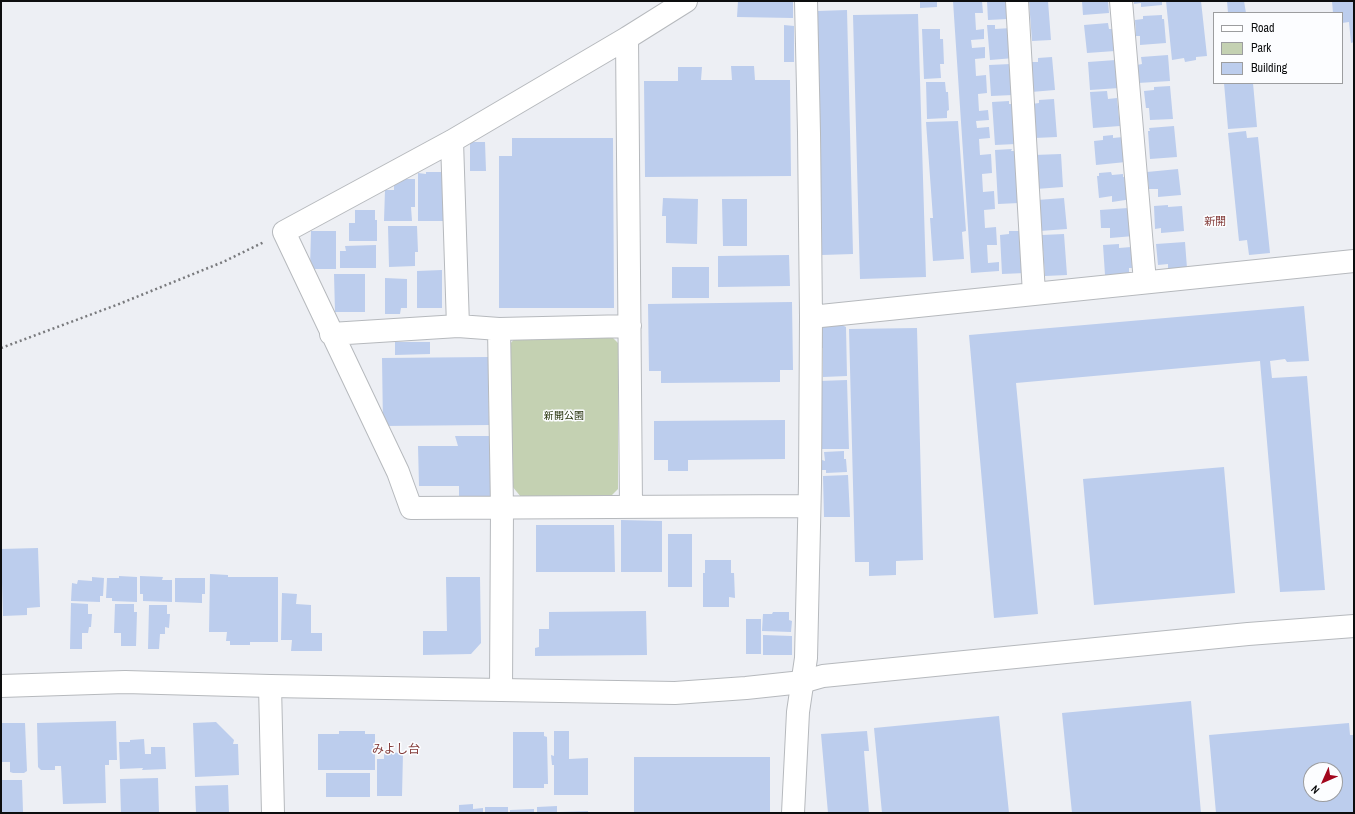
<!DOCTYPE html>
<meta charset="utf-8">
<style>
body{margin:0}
#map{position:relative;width:1355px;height:814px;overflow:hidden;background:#edeff4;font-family:"Archivo Narrow",sans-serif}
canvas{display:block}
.frame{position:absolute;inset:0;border:2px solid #0d0e0f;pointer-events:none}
.legend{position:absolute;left:1213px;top:12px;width:130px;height:72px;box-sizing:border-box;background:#fcfdff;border:1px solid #9c9d9f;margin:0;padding:5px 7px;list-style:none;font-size:12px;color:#0d0e0f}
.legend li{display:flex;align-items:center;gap:8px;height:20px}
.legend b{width:20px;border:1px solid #9c9d9f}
.north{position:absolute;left:1303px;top:762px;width:40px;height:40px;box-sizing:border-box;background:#fcfdff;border:1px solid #9c9d9f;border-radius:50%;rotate:225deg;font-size:11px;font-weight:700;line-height:16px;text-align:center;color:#0d0e0f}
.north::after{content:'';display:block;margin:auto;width:14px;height:18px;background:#a2061d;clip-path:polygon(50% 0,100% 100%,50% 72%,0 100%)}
</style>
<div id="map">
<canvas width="1355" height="814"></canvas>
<div class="frame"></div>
<ul class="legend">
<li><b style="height:5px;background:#fff"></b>Road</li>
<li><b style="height:11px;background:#c4d1b2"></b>Park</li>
<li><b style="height:11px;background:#bccded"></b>Building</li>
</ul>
<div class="north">N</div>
</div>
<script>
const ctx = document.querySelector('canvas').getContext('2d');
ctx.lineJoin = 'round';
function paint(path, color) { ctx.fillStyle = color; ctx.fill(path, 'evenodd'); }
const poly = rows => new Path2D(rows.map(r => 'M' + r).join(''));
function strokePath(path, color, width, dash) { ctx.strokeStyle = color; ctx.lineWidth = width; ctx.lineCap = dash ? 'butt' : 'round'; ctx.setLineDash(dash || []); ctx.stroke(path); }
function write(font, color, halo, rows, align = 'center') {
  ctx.font = font + ' "Archivo Narrow","Noto Sans JP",sans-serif'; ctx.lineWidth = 3; ctx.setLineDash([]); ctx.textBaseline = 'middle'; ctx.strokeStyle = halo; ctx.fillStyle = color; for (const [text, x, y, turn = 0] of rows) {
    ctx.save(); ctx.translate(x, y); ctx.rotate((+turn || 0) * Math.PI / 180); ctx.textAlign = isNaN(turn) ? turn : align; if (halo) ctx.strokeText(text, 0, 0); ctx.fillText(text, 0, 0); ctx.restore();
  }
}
paint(poly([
 [610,335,618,343,618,489,611,496,521,497,512,486,509,345,517,336]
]), '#c4d1b2');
paint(poly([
 [738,1,793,1,793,18,737,17],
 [920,1,937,1,937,7,920,8],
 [953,1,982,1,983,13,975,13,976,30,984,29,984,39,971,40,972,48,985,47,985,58,975,59,976,76,986,75,987,93,978,94,979,111,988,110,989,120,976,121,977,128,989,127,990,138,979,139,980,155,991,154,992,173,982,174,983,192,994,191,995,209,984,210,985,228,996,227,997,245,987,245,988,263,999,262,999,271,971,273],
 [987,1,1007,1,1008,19,988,20],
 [1029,1,1048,1,1051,40,1032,41],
 [1082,1,1108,1,1109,13,1083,15],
 [1134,1,1162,1,1162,5,1141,7,1141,3,1134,4],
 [1166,1,1201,1,1207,56,1196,57,1196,60,1185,62,1184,58,1172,60],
 [1227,1,1244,1,1246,13,1228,13],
 [1332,1,1354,1,1354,42,1351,43,1349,22,1342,23,1342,13,1333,13],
 [847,10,853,254,822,255,817,11],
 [918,14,926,277,860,279,853,15],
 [1162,15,1162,19,1164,19,1166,43,1140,45,1140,36,1136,36,1135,20,1143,19,1143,16],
 [1108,23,1109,29,1116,29,1115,51,1087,53,1084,25],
 [784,25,794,26,794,62,784,62],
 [987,25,995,25,995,29,1011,28,1014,58,990,60],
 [922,29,940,29,940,39,943,39,944,64,940,64,941,78,924,79],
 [1168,55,1170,81,1138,83,1137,65,1142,64,1141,57],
 [1052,57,1055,90,1031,92,1029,62,1038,62,1038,58],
 [1116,60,1119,88,1090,90,1088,62],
 [1011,64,1013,95,991,96,989,65],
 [731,66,754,66,755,80,790,80,791,176,645,177,644,81,678,81,678,67,702,67,701,80,732,80],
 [926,82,945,82,946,92,948,92,949,110,947,111,947,118,927,119],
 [1224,83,1253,83,1257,127,1228,129],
 [1170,86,1173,119,1150,120,1149,108,1146,108,1144,91,1154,90,1154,87],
 [1107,91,1108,99,1117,98,1120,126,1093,128,1090,92],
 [1054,99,1057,137,1034,138,1032,104,1039,103,1039,100],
 [1009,101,1009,104,1014,104,1016,144,995,145,992,102],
 [958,121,966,231,962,232,964,259,933,261,930,218,933,218,926,122],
 [1174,126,1177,157,1150,159,1148,131,1150,131,1149,128],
 [1246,131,1247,138,1258,137,1270,253,1249,255,1247,240,1239,241,1228,133],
 [1113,135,1113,138,1123,137,1126,162,1096,165,1094,141,1103,140,1103,136],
 [512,138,613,138,614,308,499,308,499,156,512,156],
 [470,142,485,142,486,171,470,171],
 [1012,149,1011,151,1017,151,1019,203,998,204,995,150],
 [1061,154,1063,187,1036,189,1034,155],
 [1178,169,1181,195,1158,197,1158,189,1149,189,1147,172],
 [426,172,444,172,444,221,418,221,418,173,426,174],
 [1111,172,1112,175,1123,174,1123,177,1130,177,1132,199,1112,202,1112,196,1099,198,1097,176,1099,176,1099,173],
 [399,179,415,179,415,207,411,207,412,221,384,221,385,190,394,190,394,183,399,183],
 [663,198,698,199,697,244,666,243,666,216,662,216],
 [1064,198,1067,229,1040,231,1037,200],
 [722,199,747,199,747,246,723,246],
 [1168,205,1168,207,1182,206,1184,231,1161,233,1161,228,1155,229,1154,206],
 [1128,208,1134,236,1110,238,1110,228,1101,228,1100,210],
 [355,210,375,210,375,220,377,220,377,241,349,241,349,223,355,223],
 [388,226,417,226,418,252,415,252,415,266,389,267],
 [311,231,336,231,336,269,310,269],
 [1009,231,1023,231,1025,273,1002,274,1000,235,1009,234],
 [1064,234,1067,275,1045,276,1042,235],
 [1185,242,1187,268,1168,270,1168,264,1158,265,1156,244],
 [1119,244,1119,248,1131,247,1132,268,1129,268,1129,274,1105,275,1103,245],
 [376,245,376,268,340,268,340,251,346,251,345,246],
 [789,255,790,286,718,287,718,256],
 [672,267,709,267,709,298,672,298],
 [442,270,442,308,417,308,417,271],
 [334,274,365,274,365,312,335,312],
 [385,278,407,279,407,308,401,308,400,314,385,314],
 [792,302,793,370,780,370,780,382,661,383,661,371,649,371,648,304],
 [1304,306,1309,361,1287,362,1285,359,1270,361,1272,378,1307,376,1325,590,1280,592,1260,361,1016,383,1038,614,994,618,969,335],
 [826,325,842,325,846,327,847,376,823,377,823,348,819,348,819,331],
 [917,328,923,560,896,561,896,575,869,576,869,562,855,562,849,329],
 [395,342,430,342,430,354,395,355],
 [488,357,489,425,383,426,382,358],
 [847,380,849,449,821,449,819,381],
 [785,420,785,459,688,460,688,471,668,471,668,460,654,460,654,421],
 [455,436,491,436,493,499,459,499,459,486,419,486,418,446,458,446],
 [844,451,844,459,846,459,847,472,826,473,826,470,822,470,822,460,825,461,824,452],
 [1224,467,1235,593,1094,605,1083,479],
 [848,475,850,517,824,517,823,476],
 [621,520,662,521,662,572,621,572],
 [536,525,614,525,615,572,536,572],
 [668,534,692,534,692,587,668,587],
 [38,548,40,607,27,608,27,615,3,616,1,549],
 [705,560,731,560,731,573,734,573,735,598,729,597,729,607,703,607,703,573,705,573],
 [210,574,228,575,228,577,278,577,278,642,250,642,250,645,230,645,230,641,226,641,227,632,209,632],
 [119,576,137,577,137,602,112,601,112,598,106,598,107,578,119,578],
 [140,576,163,577,162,580,172,580,172,602,143,601,143,594,140,594],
 [92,577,104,578,103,596,100,596,100,602,71,601,72,583,77,584,78,580,92,581],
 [446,577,480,577,481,643,471,654,423,655,423,631,447,631],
 [175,578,205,578,205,594,202,594,202,603,175,602],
 [282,593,297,594,296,604,311,605,311,633,322,633,322,651,291,651,292,640,281,640],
 [71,603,88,604,88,614,92,614,91,627,89,627,88,633,82,633,82,649,70,649],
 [115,604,134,604,134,612,137,612,136,646,121,646,121,633,114,633],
 [149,605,167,605,167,614,170,614,169,628,165,627,165,634,160,634,159,649,148,649],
 [646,611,647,655,535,656,535,648,539,647,539,629,549,629,549,612],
 [773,612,789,612,789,620,792,621,791,632,762,631,763,614,772,614],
 [746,619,761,619,761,654,746,654],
 [763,635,792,636,792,655,763,655],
 [1191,701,1201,813,1072,813,1062,713],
 [999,716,1009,813,882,813,874,728],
 [116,721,117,760,109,760,109,765,105,765,106,803,63,804,61,766,55,766,55,770,41,770,38,767,37,723],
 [216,722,234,740,233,744,238,744,239,775,195,777,193,723],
 [1,723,25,723,27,771,24,773,13,773,10,772,10,762,1,762],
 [1349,723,1350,735,1353,735,1354,742,1354,813,1216,813,1209,735],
 [1311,770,1335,770,1335,794,1311,794],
 [339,731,365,731,365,734,375,734,375,770,318,770,318,734,339,734],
 [554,731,569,731,569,759,588,758,588,795,554,795,554,765,552,765,551,755,554,756],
 [867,731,869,751,864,751,869,813,828,813,821,734],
 [513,732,544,732,544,736,547,737,548,784,544,784,544,788,513,788],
 [144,739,145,754,151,754,151,747,165,747,166,769,142,770,143,768,120,769,119,742,130,742,130,740],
 [384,752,403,753,402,796,377,796,377,759,384,759],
 [634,757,770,757,770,813,634,813],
 [326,773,370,773,370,797,326,797],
 [158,778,159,813,121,813,120,779],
 [1,780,22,780,23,812,1,813],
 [228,785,229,813,196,813,195,786],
 [473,804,473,809,483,808,483,813,459,813,459,805],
 [557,806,557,813,537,813,537,807],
 [485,807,508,807,508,813,485,813],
 [534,809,534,813,510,813,510,810],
 [588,811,588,813,560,813,560,812]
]), '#bccded');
const street = poly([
 [686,1,627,38,452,141,284,232,398,472,411,508,809,506],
 [1017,1,1034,294],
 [1121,1,1145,282],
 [627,38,631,506],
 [452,141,458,326],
 [811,317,1354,261],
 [499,329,502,508,501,690],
 [331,334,458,326,499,329,630,326],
 [270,686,273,813],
 [793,813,798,712,806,658,810,483,811,317,809,133,806,1]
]);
const secondary = poly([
 [1,686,125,682,270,686,675,693,746,688,802,682,823,676,1248,634,1354,626]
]);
strokePath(street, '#b6b9bd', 24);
strokePath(secondary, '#b6b9bd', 24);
strokePath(poly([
 [1,348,119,304,223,262,264,242]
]), '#797a7d', 2.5, [2, 3]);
strokePath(street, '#fff', 22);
strokePath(secondary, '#fff', 22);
write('10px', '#222f08', '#fcfdff', [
 ["新開公園",564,416]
]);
write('11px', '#843c3a', '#fcfdff', [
 ["新開",1215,222]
]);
write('12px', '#843c3a', '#fcfdff', [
 ["みよし台",396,750]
]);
</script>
